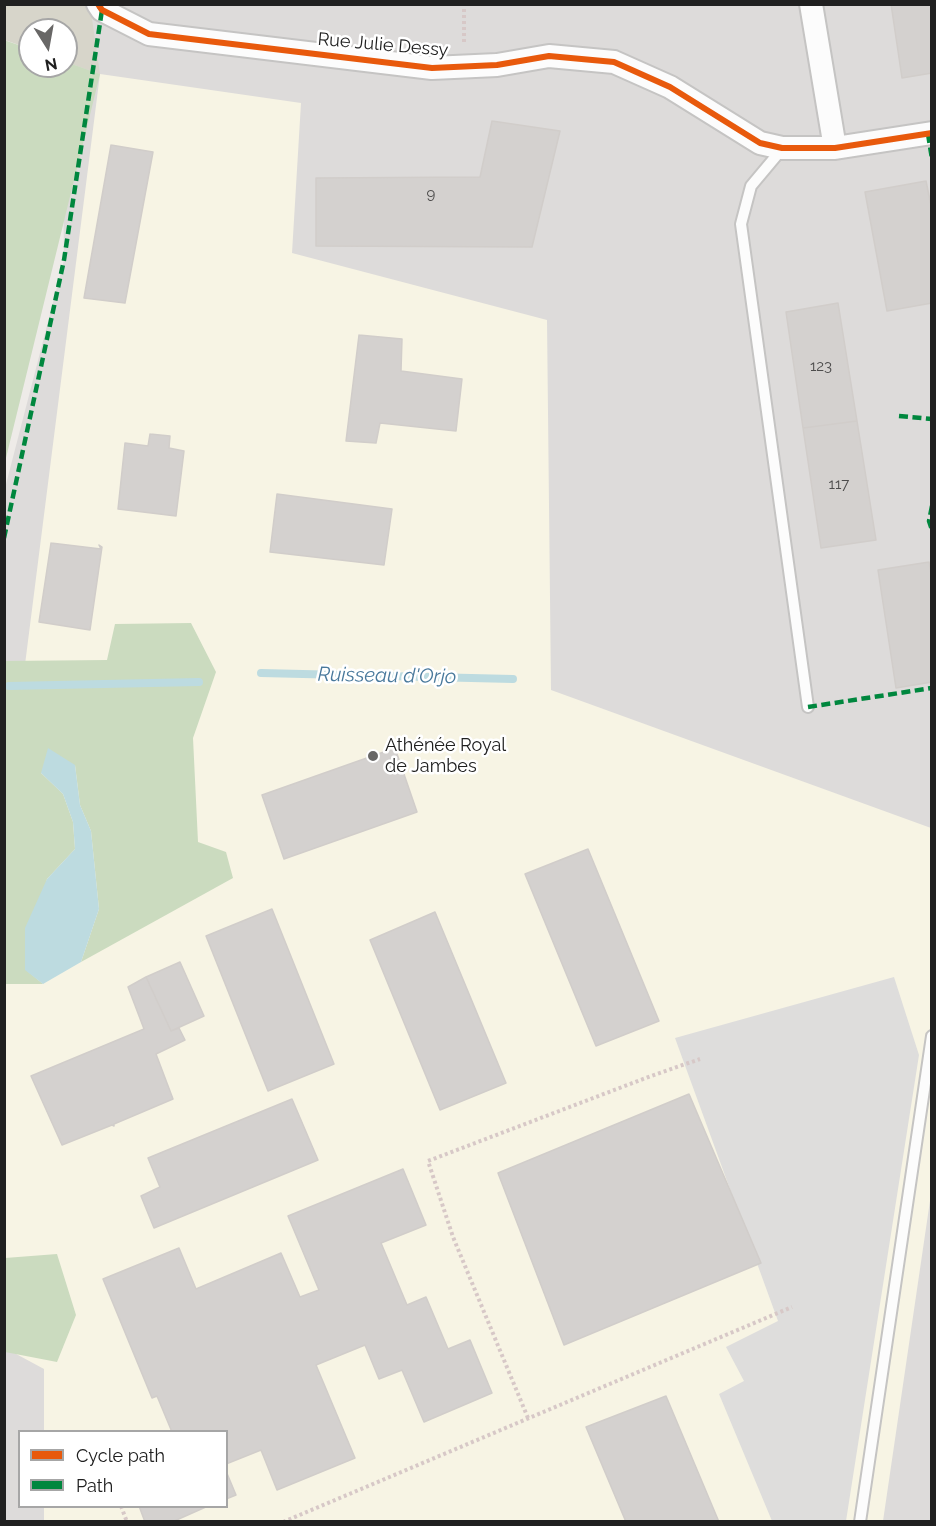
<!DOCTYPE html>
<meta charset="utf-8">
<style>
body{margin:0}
#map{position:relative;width:936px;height:1526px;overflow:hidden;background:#eeebe8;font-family:Raleway,sans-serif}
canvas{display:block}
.frame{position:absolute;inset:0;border:6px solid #202020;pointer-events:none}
.legend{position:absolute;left:18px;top:1430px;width:210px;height:78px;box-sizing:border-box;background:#fff;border:2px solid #a6a6a6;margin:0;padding:8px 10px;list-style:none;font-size:18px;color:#202020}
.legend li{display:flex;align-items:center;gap:12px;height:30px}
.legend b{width:30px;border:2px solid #a6a6a6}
.north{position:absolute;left:18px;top:18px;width:60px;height:60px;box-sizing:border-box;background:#fff;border:2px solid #a6a6a6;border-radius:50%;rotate:169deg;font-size:16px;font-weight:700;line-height:24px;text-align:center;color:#202020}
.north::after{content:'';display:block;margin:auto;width:21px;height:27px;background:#686766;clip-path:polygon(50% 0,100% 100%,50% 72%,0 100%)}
</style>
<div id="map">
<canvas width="936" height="1526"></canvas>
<div class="frame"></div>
<ul class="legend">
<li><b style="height:8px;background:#e8590c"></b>Cycle path</li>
<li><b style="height:8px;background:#00873e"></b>Path</li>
</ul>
<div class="north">N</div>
</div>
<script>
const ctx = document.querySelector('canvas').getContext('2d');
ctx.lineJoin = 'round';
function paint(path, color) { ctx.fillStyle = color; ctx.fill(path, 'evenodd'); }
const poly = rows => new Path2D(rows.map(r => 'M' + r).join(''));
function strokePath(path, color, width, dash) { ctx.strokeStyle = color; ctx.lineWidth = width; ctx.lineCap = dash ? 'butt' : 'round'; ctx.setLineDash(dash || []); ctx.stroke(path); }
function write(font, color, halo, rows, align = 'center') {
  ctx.font = font + ' Raleway,sans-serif'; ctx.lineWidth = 5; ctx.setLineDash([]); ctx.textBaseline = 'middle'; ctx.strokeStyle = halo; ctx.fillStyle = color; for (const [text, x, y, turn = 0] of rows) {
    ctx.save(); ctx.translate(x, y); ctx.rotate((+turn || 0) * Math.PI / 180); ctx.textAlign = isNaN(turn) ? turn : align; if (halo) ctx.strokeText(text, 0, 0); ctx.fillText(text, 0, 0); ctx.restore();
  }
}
paint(poly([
 [61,5,931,5,931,1521,5,1522,4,492,64,260,62,66,66,66,66,30],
 [20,1432,226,1432,226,1506,20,1506]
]), '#dddbda');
paint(poly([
 [100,74,301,103,292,253,547,320,551,690,931,828,931,1194,883,1521,44,1521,44,1507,226,1506,226,1432,44,1431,44,1369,5,1348,5,822]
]), '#f7f4e4');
paint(poly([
 [5,5,90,5,100,74,66,62,66,30,30,30,30,49,5,40]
]), '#d7d5ca');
paint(poly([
 [4,40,30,49,30,66,66,66,66,62,100,74,5,462],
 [191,623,216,672,193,738,198,842,226,852,233,878,81,962,99,909,91,831,80,805,75,765,41,773,63,794,73,822,75,849,47,879,26,970,43,984,5,984,4,661,107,660,115,624],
 [57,1254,76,1315,57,1362,5,1352,5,1258]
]), '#cbdbbf');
paint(poly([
 [894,977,919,1055,846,1521,772,1521,719,1394,744,1381,726,1347,778,1321,675,1038]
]), '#dedddc');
paint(poly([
 [48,748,75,765,80,805,91,831,99,909,81,962,43,984,25,970,25,928,47,879,75,849,73,822,63,794,41,773]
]), '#bddbe0');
strokePath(poly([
 [261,673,513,679],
 [9,686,199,682]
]), '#bddbe0', 8);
const building = poly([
 [891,4,932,4,932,73,902,78,891,4],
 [492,121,560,131,532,247,316,246,316,178,480,177,492,121],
 [111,145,153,152,125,303,84,298,111,145],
 [926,181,932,210,932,303,887,311,865,192,926,181],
 [838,303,857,421,803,428,786,312,838,303],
 [359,335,402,339,401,371,462,379,456,431,380,423,376,443,346,441,359,335],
 [857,421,876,540,821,548,803,428,857,421],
 [150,434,170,436,169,448,184,451,176,516,118,509,125,443,148,446,150,434],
 [277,494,392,509,384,565,270,552,277,494],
 [51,543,101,549,99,545,102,547,90,630,39,622,51,543],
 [929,562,932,578,932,682,896,688,878,570,929,562],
 [395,748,417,812,284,859,262,795,395,748],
 [588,849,659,1021,596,1046,525,874,588,849],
 [272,909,334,1064,268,1091,206,936,272,909],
 [435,912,506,1083,440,1110,370,940,435,912],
 [180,962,204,1016,171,1031,146,977,180,962],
 [146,977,171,1031,179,1028,185,1040,156,1054,173,1099,114,1124,114,1126,112,1125,62,1145,31,1076,144,1029,128,987,146,977],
 [689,1094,761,1263,564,1345,498,1173,689,1094],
 [292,1099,318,1160,154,1228,141,1196,160,1187,148,1158,292,1099],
 [403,1169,426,1225,381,1243,407,1305,426,1297,448,1349,470,1340,492,1393,424,1422,402,1370,379,1379,365,1345,316,1365,355,1458,277,1490,261,1450,226,1464,226,1432,172,1432,157,1396,152,1398,103,1279,179,1248,196,1289,281,1253,300,1297,319,1290,288,1216,403,1169],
 [666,1396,719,1522,626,1522,586,1427,666,1396],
 [226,1471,236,1495,226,1499,226,1471],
 [139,1506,208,1506,172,1522,145,1522,139,1506]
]);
paint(building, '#d4d1cf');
strokePath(building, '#d1cdca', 1.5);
const service = poly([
 [782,149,751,186,741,224,808,707],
 [860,1522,932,1036]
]);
const minor = poly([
 [98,4,102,10,149,34,432,68,497,65,549,56,614,62,670,87,760,143,782,148,835,148,932,133],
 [811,4,835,148]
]);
strokePath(service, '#c5c4c3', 14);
strokePath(minor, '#c5c4c3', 26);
strokePath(poly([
 [464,42,464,4],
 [528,1418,453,1237,428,1161,651,1076,700,1059],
 [121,1506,127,1522],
 [283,1522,792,1307]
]), '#d7c8c7', 4, [3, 3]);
strokePath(service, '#fcfcfc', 10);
strokePath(minor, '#fcfcfc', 22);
strokePath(poly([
 [928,134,932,159],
 [899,416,932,419],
 [932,506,929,521,932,530],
 [4,538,64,260,102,10,99,7],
 [808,707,932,688]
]), '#00873e', 4.5, [9, 4.5]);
strokePath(poly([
 [98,4,102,10,149,34,432,68,497,65,549,56,614,62,670,87,760,143,782,148,835,148,932,133]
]), '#e8590c', 6);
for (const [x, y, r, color] of [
 [373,756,6,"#686766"]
]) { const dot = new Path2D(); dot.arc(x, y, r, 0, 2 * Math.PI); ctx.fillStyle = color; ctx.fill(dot); strokePath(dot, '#fff', 2); }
write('15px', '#4d4c4c', null, [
 ["9",431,194],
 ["123",821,366],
 ["117",839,484]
]);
write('18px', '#202020', '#fff', [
 ["Rue Julie Dessy",383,45,5]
]);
write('18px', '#202020', '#fff', [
 ["Athénée Royal",385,746],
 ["de Jambes",385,767]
], 'left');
write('italic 20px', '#49799c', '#fff', [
 ["Ruisseau d'Orjo",387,676,1]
]);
</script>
